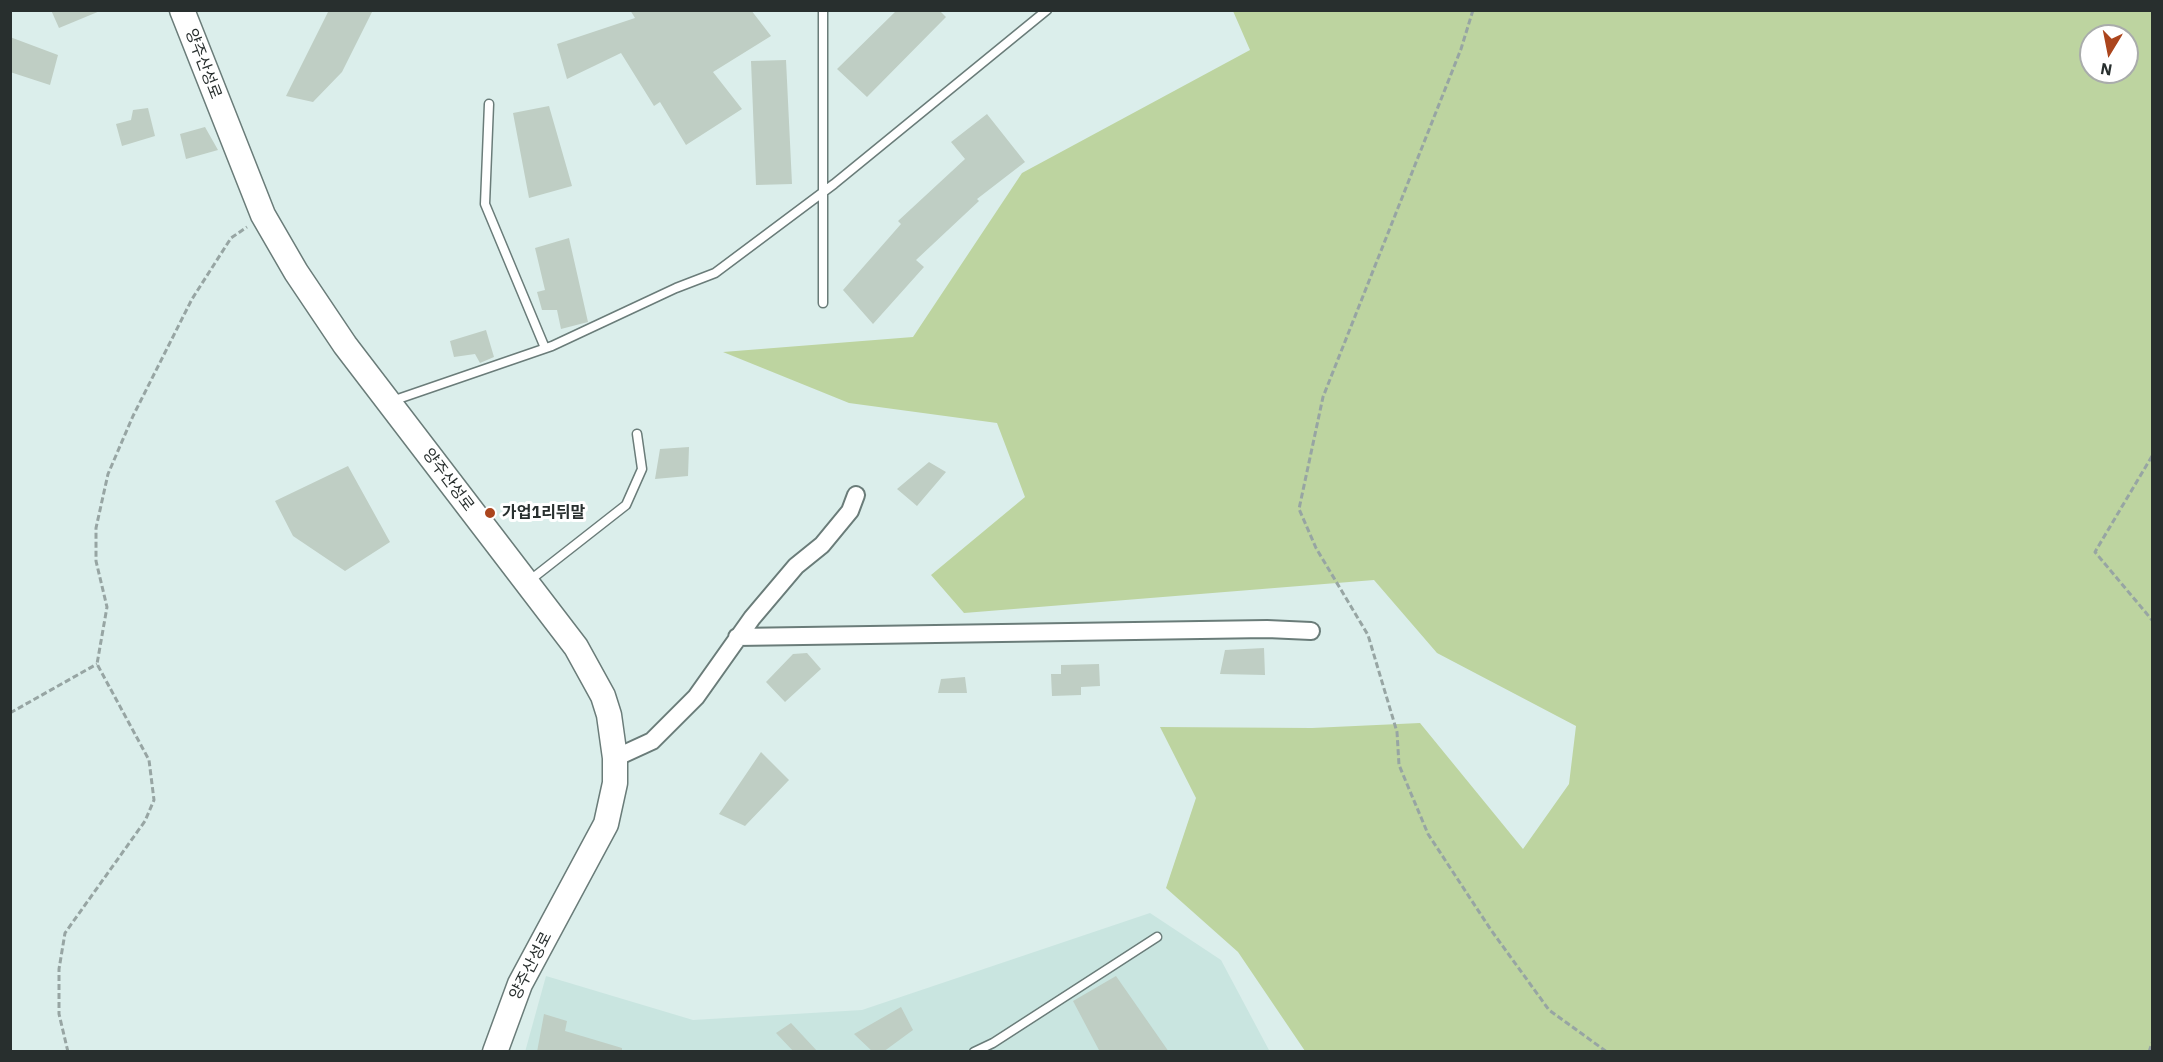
<!DOCTYPE html>
<meta charset="utf-8">
<style>
body{margin:0}
#map{position:relative;width:2163px;height:1062px;overflow:hidden;background:#dbeeeb;font-family:"IBM Plex Sans",sans-serif}
canvas{display:block}
.frame{position:absolute;inset:0;border:12px solid #282f2e;pointer-events:none}
.north{position:absolute;left:2079px;top:24px;width:60px;height:60px;box-sizing:border-box;background:#fff;border:2px solid #a9acab;border-radius:50%;rotate:190deg;font-size:16px;font-weight:700;line-height:24px;text-align:center;color:#282f2e}
.north::after{content:'';display:block;margin:auto;width:21px;height:27px;background:#ab451d;clip-path:polygon(50% 0,100% 100%,50% 72%,0 100%)}
</style>
<div id="map">
<canvas width="2163" height="1062"></canvas>
<div class="frame"></div>
<div class="north">N</div>
</div>
<script>
const ctx = document.querySelector('canvas').getContext('2d');
ctx.lineJoin = 'round';
function paint(path, color) { ctx.fillStyle = color; ctx.fill(path, 'evenodd'); }
const poly = rows => new Path2D(rows.map(r => 'M' + r).join(''));
function strokePath(path, color, width, dash) { ctx.strokeStyle = color; ctx.lineWidth = width; ctx.lineCap = dash ? 'butt' : 'round'; ctx.setLineDash(dash || []); ctx.stroke(path); }
function write(font, color, halo, rows, align = 'center') {
  ctx.font = font + ' "IBM Plex Sans","Noto Sans KR",sans-serif'; ctx.lineWidth = 6; ctx.setLineDash([]); ctx.textBaseline = 'middle'; ctx.strokeStyle = halo; ctx.fillStyle = color; for (const [text, x, y, turn = 0] of rows) {
    ctx.save(); ctx.translate(x, y); ctx.rotate((+turn || 0) * Math.PI / 180); ctx.textAlign = isNaN(turn) ? turn : align; if (halo) ctx.strokeText(text, 0, 0); ctx.fillText(text, 0, 0); ctx.restore();
  }
}
paint(poly([
 [1150,913,1221,960,1270,1052,525,1052,546,976,693,1020,862,1010]
]), '#c9e5e0');
paint(poly([
 [1233,11,2152,11,2152,1051,1305,1051,1238,952,1166,888,1196,798,1160,727,1312,728,1420,723,1523,849,1569,784,1576,726,1437,653,1374,580,964,613,931,575,1025,497,997,423,849,403,723,352,913,337,1022,173,1250,50],
 [2091,36,2127,36,2127,72,2091,72]
]), '#bdd4a0');
paint(poly([
 [51,10,100,10,100,11,59,28],
 [329,10,373,10,342,72,313,102,286,96],
 [630,10,751,10,771,36,713,72,742,109,686,145,660,102,654,106,621,53,567,79,557,44,635,18],
 [897,10,939,10,946,17,867,97,837,69],
 [10,37,58,55,50,85,10,72],
 [786,60,792,184,756,185,751,61],
 [549,106,572,186,529,198,513,113],
 [148,108,155,136,122,146,116,124,131,120,133,110],
 [987,114,1025,162,977,199,979,201,916,260,924,267,873,324,843,290,901,224,898,221,965,159,951,142],
 [205,127,218,150,186,159,180,134],
 [569,238,588,322,561,329,557,310,542,310,537,292,545,290,535,248],
 [486,330,494,357,480,363,475,354,454,357,450,341],
 [689,447,688,476,655,479,660,449],
 [929,462,946,472,917,506,897,489],
 [348,466,390,542,345,571,293,536,275,501],
 [1264,648,1265,675,1220,674,1225,650],
 [807,653,821,669,785,702,766,682,793,654],
 [1099,664,1100,686,1081,687,1081,695,1052,696,1051,674,1061,674,1061,665],
 [965,677,967,693,938,693,941,679],
 [761,752,789,780,745,826,719,814],
 [1116,976,1169,1052,1100,1052,1073,1001],
 [901,1007,913,1030,883,1052,873,1052,854,1034],
 [544,1014,567,1021,565,1031,622,1048,622,1052,537,1052],
 [791,1023,818,1052,794,1052,776,1033]
]), '#bfcec4');
const lane = poly([
 [489,104,485,204,545,348],
 [823,303,823,10],
 [392,401,552,346,676,288,715,273,834,184,1047,10],
 [529,581,626,505,642,469,637,434],
 [974,1052,993,1043,1157,937]
]);
const street = poly([
 [737,637,1267,629,1311,631],
 [615,758,652,741,696,697,752,618,796,566,822,545,850,511,856,495]
]);
const secondary = poly([
 [182,10,263,215,296,272,345,345,576,647,603,696,609,715,615,758,615,783,606,824,520,984,495,1052]
]);
strokePath(lane, '#6a7c79', 11);
strokePath(street, '#6a7c79', 20);
strokePath(secondary, '#6a7c79', 27);
strokePath(poly([
 [1473,10,1461,49,1323,397,1299,509,1316,548,1368,635,1397,732,1399,765,1428,834,1491,930,1549,1010,1607,1052],
 [2152,456,2095,552,2152,620],
 [10,713,97,664],
 [68,1052,59,1014,59,969,65,933,145,821,154,800,149,760,97,664,107,607,96,561,96,528,108,474,133,416,192,299,231,238,247,227],
 [2149,1052,2152,1043]
]), '#97a5a3', 3, [6, 3]);
strokePath(lane, '#fff', 8);
strokePath(street, '#fff', 16);
strokePath(secondary, '#fff', 24);
for (const [x, y, r, color] of [
 [490,513,6,"#ab451d"]
]) { const dot = new Path2D(); dot.arc(x, y, r, 0, 2 * Math.PI); ctx.fillStyle = color; ctx.fill(dot); strokePath(dot, '#fff', 2); }
write('16px', '#282f2e', '#fff', [
 ["양주산성로",203,64,69],
 ["양주산성로",448,480,53],
 ["양주산성로",531,966,-63]
]);
write('bold 16px', '#282f2e', '#fff', [
 ["가업1리뒤말",502,513]
], 'left');
</script>
